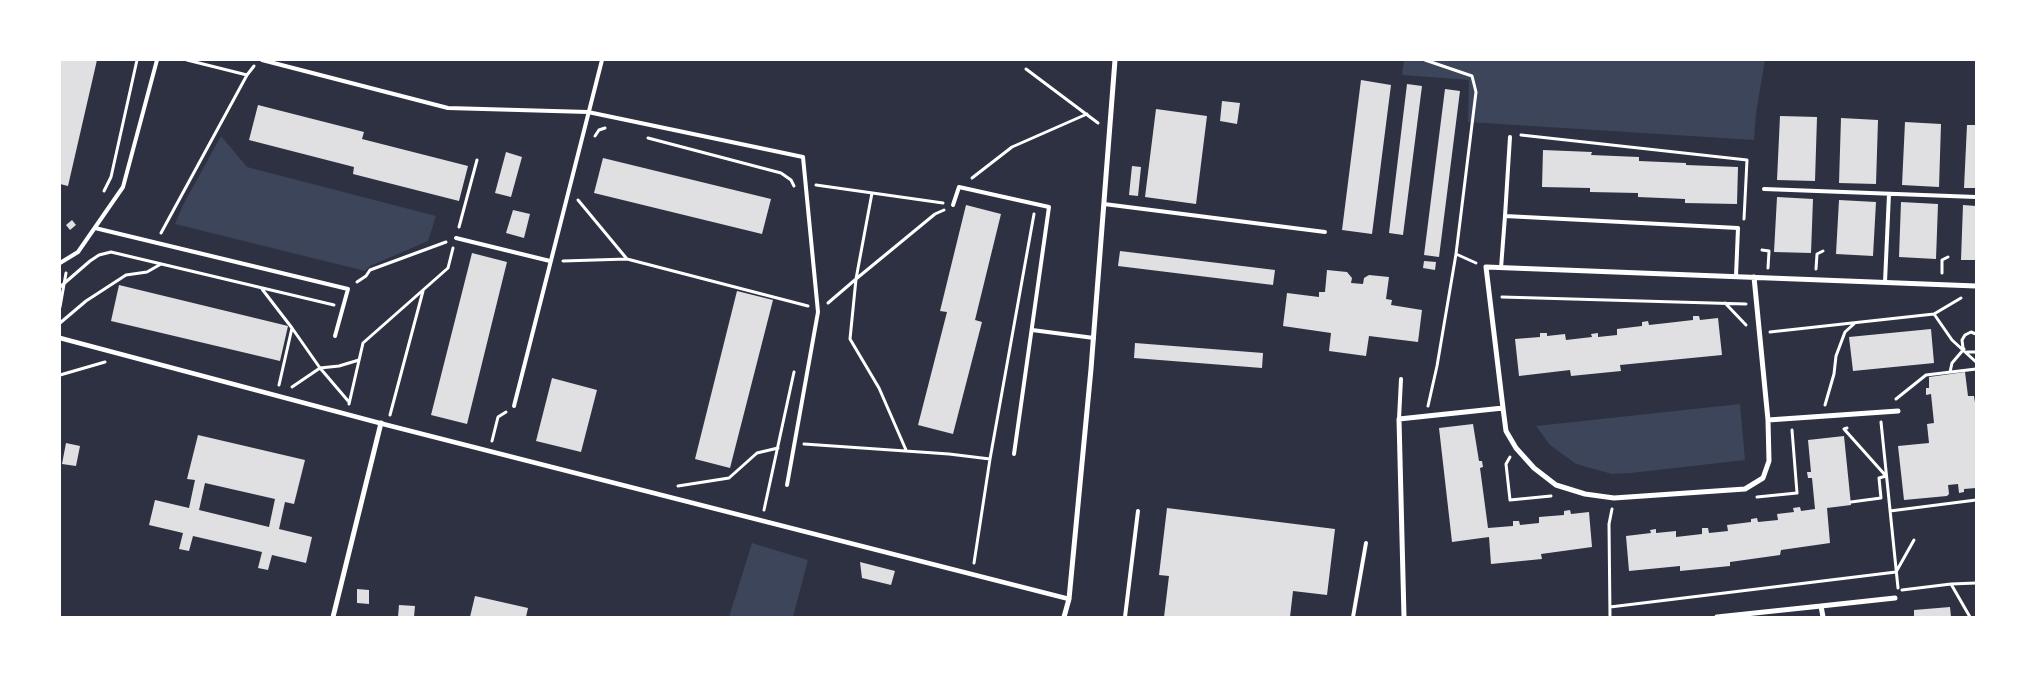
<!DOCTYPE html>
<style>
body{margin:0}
#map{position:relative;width:2036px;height:677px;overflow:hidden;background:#2d3142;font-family:"IBM Plex Sans",sans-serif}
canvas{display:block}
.frame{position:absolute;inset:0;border:61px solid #fff;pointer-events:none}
</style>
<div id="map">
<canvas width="2036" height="677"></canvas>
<div class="frame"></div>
</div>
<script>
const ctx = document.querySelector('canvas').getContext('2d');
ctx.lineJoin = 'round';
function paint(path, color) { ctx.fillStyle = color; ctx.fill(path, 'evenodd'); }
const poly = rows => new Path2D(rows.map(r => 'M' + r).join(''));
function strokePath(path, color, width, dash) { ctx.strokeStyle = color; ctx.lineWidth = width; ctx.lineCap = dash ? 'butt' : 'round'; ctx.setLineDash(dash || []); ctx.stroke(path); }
paint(poly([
 [1404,60,1765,60,1756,113,1754,140,1468,122,1469,80,1402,75],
 [221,136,247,167,436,216,428,241,370,266,365,271,175,224,183,205],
 [1740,404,1745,460,1631,473,1612,474,1576,464,1550,445,1536,426],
 [752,543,808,560,793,617,729,617]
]), '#3c4559');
paint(poly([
 [60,60,97,60,68,186,60,184],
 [1361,80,1391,85,1372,234,1342,230],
 [1407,84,1422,86,1403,235,1389,233],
 [1445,89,1460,91,1439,257,1424,255],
 [1222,101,1240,103,1237,124,1220,121],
 [258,105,364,132,362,139,468,166,459,201,353,174,354,167,249,140],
 [1156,109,1207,116,1196,204,1145,197],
 [1780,116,1817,117,1815,181,1777,180],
 [1841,118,1878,120,1876,184,1839,183],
 [1905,122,1941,124,1939,187,1902,185],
 [1967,125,1976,125,1976,188,1964,188],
 [1543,150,1592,152,1591,155,1639,157,1639,161,1686,163,1686,165,1738,167,1737,204,1685,203,1685,199,1638,197,1638,193,1590,192,1590,188,1542,187],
 [506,152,522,157,511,197,495,193],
 [603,158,771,199,762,234,594,193],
 [1132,166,1141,167,1138,196,1129,195],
 [1777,197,1813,199,1811,253,1774,252],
 [1839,200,1876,202,1873,256,1836,254],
 [1901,202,1938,204,1936,259,1899,257],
 [966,205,1001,214,975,320,982,322,953,434,918,425,947,312,940,311],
 [1963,205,1976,206,1976,260,1961,260],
 [513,210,530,214,524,238,506,233],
 [72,220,76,225,70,230,66,225],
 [1120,251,1275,270,1273,285,1118,266],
 [472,253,507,262,467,424,431,415],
 [1424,261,1436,262,1435,270,1423,268],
 [1327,270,1347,272,1352,278,1351,283,1363,284,1364,278,1369,275,1389,277,1386,299,1392,300,1391,305,1422,310,1418,342,1369,336,1366,356,1329,351,1331,333,1283,326,1287,293,1319,297,1319,292,1325,292],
 [119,285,288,326,280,361,111,321],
 [737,291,773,300,730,468,695,459],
 [1693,316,1699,316,1700,320,1718,318,1722,355,1620,365,1621,371,1571,376,1570,370,1519,376,1515,339,1540,337,1540,333,1547,333,1547,336,1565,334,1566,340,1592,337,1591,334,1598,333,1598,337,1617,335,1617,329,1642,326,1642,322,1648,321,1649,325,1667,323,1693,320],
 [1931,329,1934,363,1853,371,1849,337],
 [1135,343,1263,353,1262,368,1134,358],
 [1965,372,1968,396,1974,396,1976,409,1976,488,1964,489,1964,492,1959,493,1958,484,1948,485,1949,494,1947,496,1904,500,1898,446,1929,443,1927,424,1934,423,1931,394,1926,395,1926,388,1929,388,1929,377],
 [552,378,597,390,581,452,536,441],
 [1473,424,1479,461,1482,461,1483,467,1480,468,1488,528,1513,526,1513,521,1519,521,1520,525,1539,523,1539,517,1564,515,1564,511,1570,510,1571,514,1589,512,1592,547,1541,554,1542,559,1491,564,1489,537,1452,542,1439,428],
 [198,435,305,460,294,504,285,502,279,529,312,537,306,563,272,555,268,570,258,568,262,552,193,536,189,551,179,549,183,533,149,525,155,500,189,508,195,480,187,479],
 [205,483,275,499,269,527,199,510],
 [1844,436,1851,505,1827,508,1830,543,1781,550,1780,555,1730,562,1730,566,1680,571,1680,566,1629,571,1626,536,1651,533,1650,530,1656,529,1656,533,1676,531,1676,537,1702,534,1702,528,1708,528,1709,533,1728,531,1727,525,1751,522,1751,519,1757,518,1758,522,1778,520,1777,514,1794,512,1793,508,1800,507,1801,511,1815,509,1812,478,1808,478,1807,472,1811,472,1808,440],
 [66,443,80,446,76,466,62,464],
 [1167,508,1335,529,1327,595,1293,591,1290,617,1164,617,1169,576,1159,575],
 [860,562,895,571,891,585,862,578],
 [357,589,369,590,369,604,357,603],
 [475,596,528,608,526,617,470,617],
 [399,605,415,606,414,617,398,617],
 [1950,607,1951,617,1914,617,1914,610]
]), '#e0e0e3');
strokePath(poly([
 [1425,60,1472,76,1476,92,1456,254,1476,263],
 [1026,69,1098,123],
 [247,75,254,66],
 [1521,135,1747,160,1744,219],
 [595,136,599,130,605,128],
 [648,138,781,173,791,180,794,186],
 [972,178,1012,147,1087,114],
 [816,185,943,203],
 [104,191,111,177,137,60],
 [872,193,856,279,850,339,879,388,906,450],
 [578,200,627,259,808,306],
 [459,227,477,160],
 [161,233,247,75,187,60],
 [1762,250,1769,251,1768,268],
 [563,261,627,259],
 [1816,269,1817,254,1823,251],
 [1942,273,1942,260,1948,257],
 [357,282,366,276,370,270,446,242],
 [60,287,90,261,99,255,111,252,334,305],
 [262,289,292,328,279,385],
 [1502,297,1746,304],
 [828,303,856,279,935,214,944,210],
 [1725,303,1746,325],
 [60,307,66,273],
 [1934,314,1952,340,1976,362],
 [60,323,86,301,126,275,147,272,161,264],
 [292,328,320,368,349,402],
 [1770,332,1934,314,1961,298],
 [1963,348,1962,340,1965,335,1971,332,1976,334],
 [1967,352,1976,352],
 [1950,372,1952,363,1964,349],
 [60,375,105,362],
 [292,387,320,368,339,366,359,360],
 [1896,399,1926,375,1976,369],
 [349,404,363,343,448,268,453,248],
 [1825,405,1834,374,1836,356,1845,332,1855,323],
 [1428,406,1437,366,1456,254],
 [390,415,423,291],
 [1881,422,1898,588],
 [1847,428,1844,429,1886,476],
 [492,441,498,417,506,412],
 [804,444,949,454,990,459,974,563],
 [1510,457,1506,464,1510,500,1551,496],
 [990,459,1034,214],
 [678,486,729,478,757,453,778,448],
 [1757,497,1797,493,1792,430],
 [1851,502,1881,498,1879,478,1886,476],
 [764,510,794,372],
 [1890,511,1976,500],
 [1951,584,1970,617],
 [1902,590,1951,584,1976,583],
 [1610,607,1896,572,1914,540],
 [1610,617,1609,524,1612,509]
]), '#fff', 3);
strokePath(poly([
 [262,60,448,108,588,112,803,157,818,312,787,485],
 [1510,137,1505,216,1738,228,1736,276],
 [1764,189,1976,197],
 [1104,204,1325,232],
 [953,205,959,187,1049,207,1014,454],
 [95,228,348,289,335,336],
 [456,238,550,261],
 [60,263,78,252,123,187,157,60],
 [1501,268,1505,216],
 [1885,282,1889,194],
 [1032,330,1094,338],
 [514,406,602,60],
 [1399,419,1401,379],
 [1125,617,1138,511],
 [1353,617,1366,543]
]), '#fff', 4);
strokePath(poly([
 [60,338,387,425,1069,599]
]), '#fff', 4.5);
strokePath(poly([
 [1503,408,1506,431,1516,448,1534,468,1556,485,1585,494,1614,498,1745,489,1763,478,1769,461,1768,420,1754,277],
 [1768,420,1898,411],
 [1821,606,1895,598],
 [333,617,381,423],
 [1064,617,1069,599,1091,369,1115,60],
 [1404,617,1399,419,1503,408,1486,267,1976,286],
 [1717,617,1821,606,1823,617]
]), '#fff', 5);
</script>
